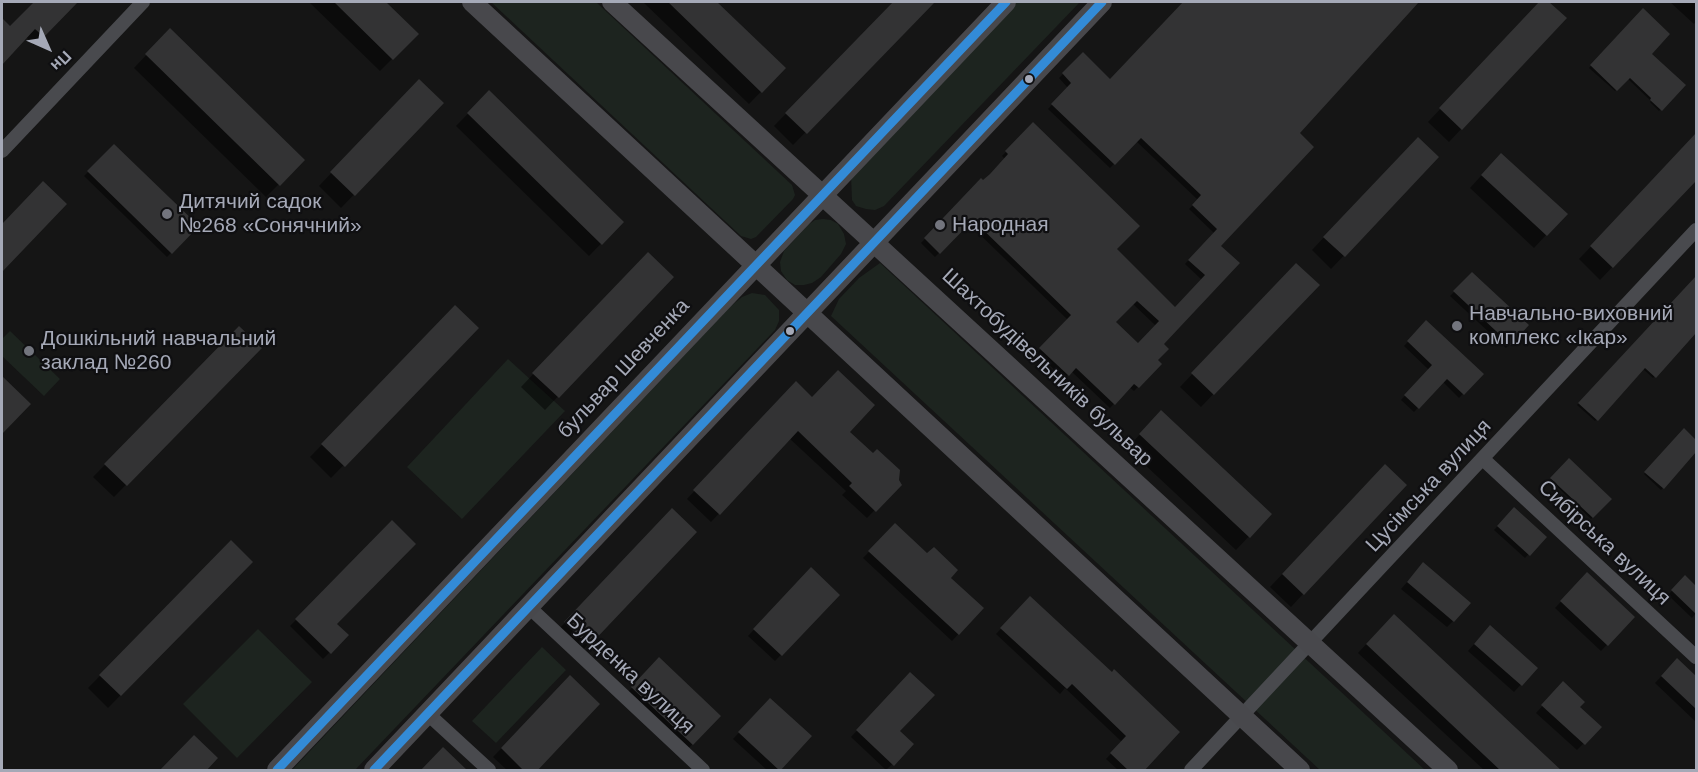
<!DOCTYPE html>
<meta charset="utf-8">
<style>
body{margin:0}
#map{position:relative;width:1698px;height:772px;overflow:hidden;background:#151515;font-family:Arial,sans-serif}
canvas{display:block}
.frame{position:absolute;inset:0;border:3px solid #a5a9b7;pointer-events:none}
.north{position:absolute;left:18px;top:18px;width:60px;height:60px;-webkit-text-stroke:4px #0f0f11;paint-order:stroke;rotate:135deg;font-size:16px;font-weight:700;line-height:24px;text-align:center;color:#a5a9b7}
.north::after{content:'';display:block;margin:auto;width:21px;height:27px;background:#a5a9b7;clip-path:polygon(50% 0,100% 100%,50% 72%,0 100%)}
</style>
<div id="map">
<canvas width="1698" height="772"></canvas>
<div class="frame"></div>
<div class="north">Пн</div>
</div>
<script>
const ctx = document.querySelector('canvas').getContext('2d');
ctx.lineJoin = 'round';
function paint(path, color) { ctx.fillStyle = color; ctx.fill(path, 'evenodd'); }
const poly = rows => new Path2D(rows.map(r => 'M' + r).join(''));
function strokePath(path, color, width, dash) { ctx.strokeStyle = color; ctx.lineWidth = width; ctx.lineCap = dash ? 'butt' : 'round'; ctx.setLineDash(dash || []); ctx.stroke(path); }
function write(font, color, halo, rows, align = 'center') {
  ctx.font = font + ' Arial,sans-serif'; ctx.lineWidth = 4.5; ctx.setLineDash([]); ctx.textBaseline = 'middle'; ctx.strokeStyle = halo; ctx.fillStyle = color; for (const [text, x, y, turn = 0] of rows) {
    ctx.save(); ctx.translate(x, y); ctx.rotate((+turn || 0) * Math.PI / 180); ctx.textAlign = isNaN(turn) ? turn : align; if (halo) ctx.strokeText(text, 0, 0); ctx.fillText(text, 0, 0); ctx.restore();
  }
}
paint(poly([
 [491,2,596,2,792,185,795,195,793,199,756,237,751,239,741,236],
 [1014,2,1080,2,884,206,875,210,866,209,856,206,852,200,851,175],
 [823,219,831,220,838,224,844,234,846,244,841,254,821,277,812,283,804,285,795,285,787,280,781,271,780,262,784,251,808,225,815,220],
 [880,263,1425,770,1320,770,831,316,839,299,859,278],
 [752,293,765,295,779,310,779,321,775,330,355,770,292,770,731,306,742,297],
 [10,331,60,379,44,396,2,356,2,339],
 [508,359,565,411,462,519,407,467],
 [258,629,312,682,237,758,183,704],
 [542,647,566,670,496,743,472,721]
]), '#1d241f');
paint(poly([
 [35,2,76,2,34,45,26,37,2,63,2,20,10,28],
 [309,2,384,2,417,34,380,71],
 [643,2,715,2,784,68,749,104],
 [894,2,933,2,793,145,774,126],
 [1185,2,1417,2,1298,134,1219,246,1238,264,1162,344,1156,360,1160,364,1134,391,1129,387,1110,408,1071,371,1064,379,1037,353,1068,320,968,223,935,257,921,243,982,180,983,182,1005,159,1002,156,1033,124,1115,249,1174,309,1202,280,1185,264,1214,233,1189,209,1198,200,1136,141,1110,168,1048,109,1068,88,1059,78,1083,54,1110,81],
 [1132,303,1156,326,1138,345,1114,322],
 [1541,2,1547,2,1565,18,1449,142,1428,122],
 [1670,2,1696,2,1696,21,1694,24],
 [1643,10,1650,54,1684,85,1659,111,1650,102,1651,101,1627,78,1615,91,1589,68],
 [170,30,303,160,266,197,134,68],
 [489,92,622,222,589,256,456,126],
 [407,93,442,103,341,208,319,186],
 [1695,138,1696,140,1696,179,1600,280,1579,259],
 [114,146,197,226,167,257,84,176],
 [1405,151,1437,158,1331,269,1312,250],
 [1489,167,1546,235,1534,248,1470,188],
 [39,187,65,204,2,270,2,226],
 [635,267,672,277,545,410,521,387],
 [1472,274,1527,325,1506,348,1450,296],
 [1284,277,1317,285,1201,407,1180,387],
 [1696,278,1696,312,1687,321,1696,331,1653,378,1643,369,1595,421,1577,405],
 [456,307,477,328,331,478,310,457],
 [1426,323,1482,374,1459,398,1443,382,1414,412,1401,400,1429,370,1404,346],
 [239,328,260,348,114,497,93,477],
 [2,378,29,404,2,432],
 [788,391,812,398,900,484,867,518,842,495,846,491,789,438,711,522,687,499],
 [1149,425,1270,514,1236,550,1127,448],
 [1684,430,1696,442,1696,450,1661,490,1644,474],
 [1569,460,1609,499,1591,519,1550,480],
 [1373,479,1303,594,1291,607,1270,587],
 [1514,509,1545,537,1525,558,1494,530],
 [672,510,695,532,579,654,556,632],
 [392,522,335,624,347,635,323,659,290,626],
 [895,525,982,608,952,641,863,558],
 [231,543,251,562,108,708,88,688],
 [811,569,838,595,775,661,748,636],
 [1417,571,1453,621,1447,627,1401,589],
 [1587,574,1633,617,1601,651,1555,608],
 [1685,577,1696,588,1696,613,1692,618,1668,595],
 [1030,598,1112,674,1141,770,1118,770,1106,759,1122,742,1065,688,1060,694,996,634],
 [1385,624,1559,770,1484,770,1358,653],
 [1484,633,1536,668,1514,692,1468,651],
 [659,660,719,716,686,751,626,694],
 [1677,660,1696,678,1696,722,1655,683],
 [910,674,898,731,912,745,886,770,851,737],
 [570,678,535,770,507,770,493,757],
 [1557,690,1600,727,1577,750,1536,713],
 [764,706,810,736,778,770,767,770,733,739]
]), '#0007');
paint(poly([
 [34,2,78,2,44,37,35,29,2,65,2,18,10,26],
 [334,2,386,2,419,34,393,60],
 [668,2,717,2,786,68,762,93],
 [893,2,935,2,807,134,785,113],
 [1183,2,1419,2,1300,133,1314,147,1221,246,1240,263,1164,344,1169,349,1158,360,1162,364,1139,388,1134,384,1115,405,1076,368,1069,376,1039,348,1071,315,973,220,940,254,924,238,981,178,983,180,990,174,1008,154,1005,151,1033,122,1140,226,1117,249,1175,307,1205,275,1188,260,1217,229,1192,205,1201,195,1141,138,1115,165,1051,104,1071,83,1062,73,1083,52,1110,79],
 [1137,301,1159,321,1138,343,1116,322],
 [1539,2,1549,2,1567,18,1462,130,1439,108],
 [1643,8,1670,34,1652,54,1686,85,1662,111,1650,100,1651,98,1630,78,1617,91,1590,65],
 [170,28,305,160,280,186,145,54],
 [419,79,444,103,355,196,330,172],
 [489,90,624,222,602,245,467,113],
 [1696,133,1696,181,1613,268,1590,246],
 [1418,137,1439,157,1345,257,1323,237],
 [114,144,199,226,172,254,87,171],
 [1501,153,1568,214,1547,236,1481,175],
 [43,181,67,204,2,272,2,224],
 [648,252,674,277,559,398,532,373],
 [1296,263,1320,285,1214,395,1191,373],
 [1472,272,1529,325,1511,345,1453,291],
 [1696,276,1696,333,1656,378,1645,368,1598,421,1578,403],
 [455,305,479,328,345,467,321,444],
 [1426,320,1484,374,1464,395,1447,379,1419,409,1404,395,1432,365,1407,341],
 [239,326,262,348,127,486,104,464],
 [838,370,875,405,850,432,873,453,877,449,900,470,899,480,902,485,876,512,849,486,852,483,798,431,720,515,693,490,796,381,812,397],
 [2,376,31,404,2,434],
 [1161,410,1272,514,1250,538,1139,434],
 [1684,428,1696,440,1696,452,1664,489,1644,472],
 [1569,458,1612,499,1593,518,1550,478],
 [1385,464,1407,485,1304,595,1282,574],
 [1514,507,1547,537,1530,556,1497,526],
 [672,508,697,532,589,646,564,622],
 [392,520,416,544,337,624,349,635,331,654,295,619],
 [895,523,927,553,934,547,958,570,951,578,984,608,959,635,868,551],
 [231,540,253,562,121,696,99,675],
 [1423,562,1471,603,1454,622,1407,582],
 [811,567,840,595,782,656,753,629],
 [1587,572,1635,617,1608,646,1560,601],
 [1685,575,1696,586,1696,614,1671,590],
 [1030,596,1112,672,1114,669,1180,732,1144,771,1129,771,1110,753,1126,736,1072,684,1067,689,1000,628],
 [1394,614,1562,771,1501,771,1366,644],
 [1490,625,1538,668,1522,686,1474,644],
 [659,657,721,716,693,745,631,687],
 [1677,658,1696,676,1696,709,1661,676],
 [910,672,935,695,900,731,914,744,894,766,856,730],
 [570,675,600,704,537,771,524,771,501,748],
 [1563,681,1585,702,1580,707,1602,727,1585,745,1541,705],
 [770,698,812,736,780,771,738,732],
 [194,735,218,758,206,771,159,771],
 [443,747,468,771,420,771]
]), '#333334');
strokePath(poly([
 [2,151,143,2],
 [1483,459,1696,657],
 [529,607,703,770],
 [428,714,489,770],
 [1191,770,1696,230]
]), '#494a4e', 14);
strokePath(poly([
 [472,2,1300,770],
 [612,2,1448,770],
 [277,770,1006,2],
 [374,770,1102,2]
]), '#48484c', 20);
strokePath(poly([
 [277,770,1006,2],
 [374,770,1102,2]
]), '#338bd7', 9);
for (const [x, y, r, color] of [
 [1029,79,5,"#a5a9b7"],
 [167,214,6,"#73757e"],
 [940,225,6,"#73757e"],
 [1457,326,6,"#73757e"],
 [790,331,5,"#a5a9b7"],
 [29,351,6,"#73757e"]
]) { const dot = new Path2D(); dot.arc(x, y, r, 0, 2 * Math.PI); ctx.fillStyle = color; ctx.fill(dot); strokePath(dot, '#0f0f11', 2); }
write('21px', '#a5a9b7', '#0f0f11', [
 ["Дитячий садок",179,202],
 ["№268 «Сонячний»",179,226],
 ["Народная",952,225],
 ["Навчально-виховний",1469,314],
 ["комплекс «Ікар»",1469,338],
 ["Дошкільний навчальний",41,339],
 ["заклад №260",41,363]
], 'left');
write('21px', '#a5a9b7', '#0f0f11', [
 ["Шахтобудівельників бульвар",1047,368,43],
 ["бульвар Шевченка",624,369,-47],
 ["Цусімська вулиця",1429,486,-47],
 ["Сибірська вулиця",1604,543,43],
 ["Бурденка вулиця",630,674,43]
]);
</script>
